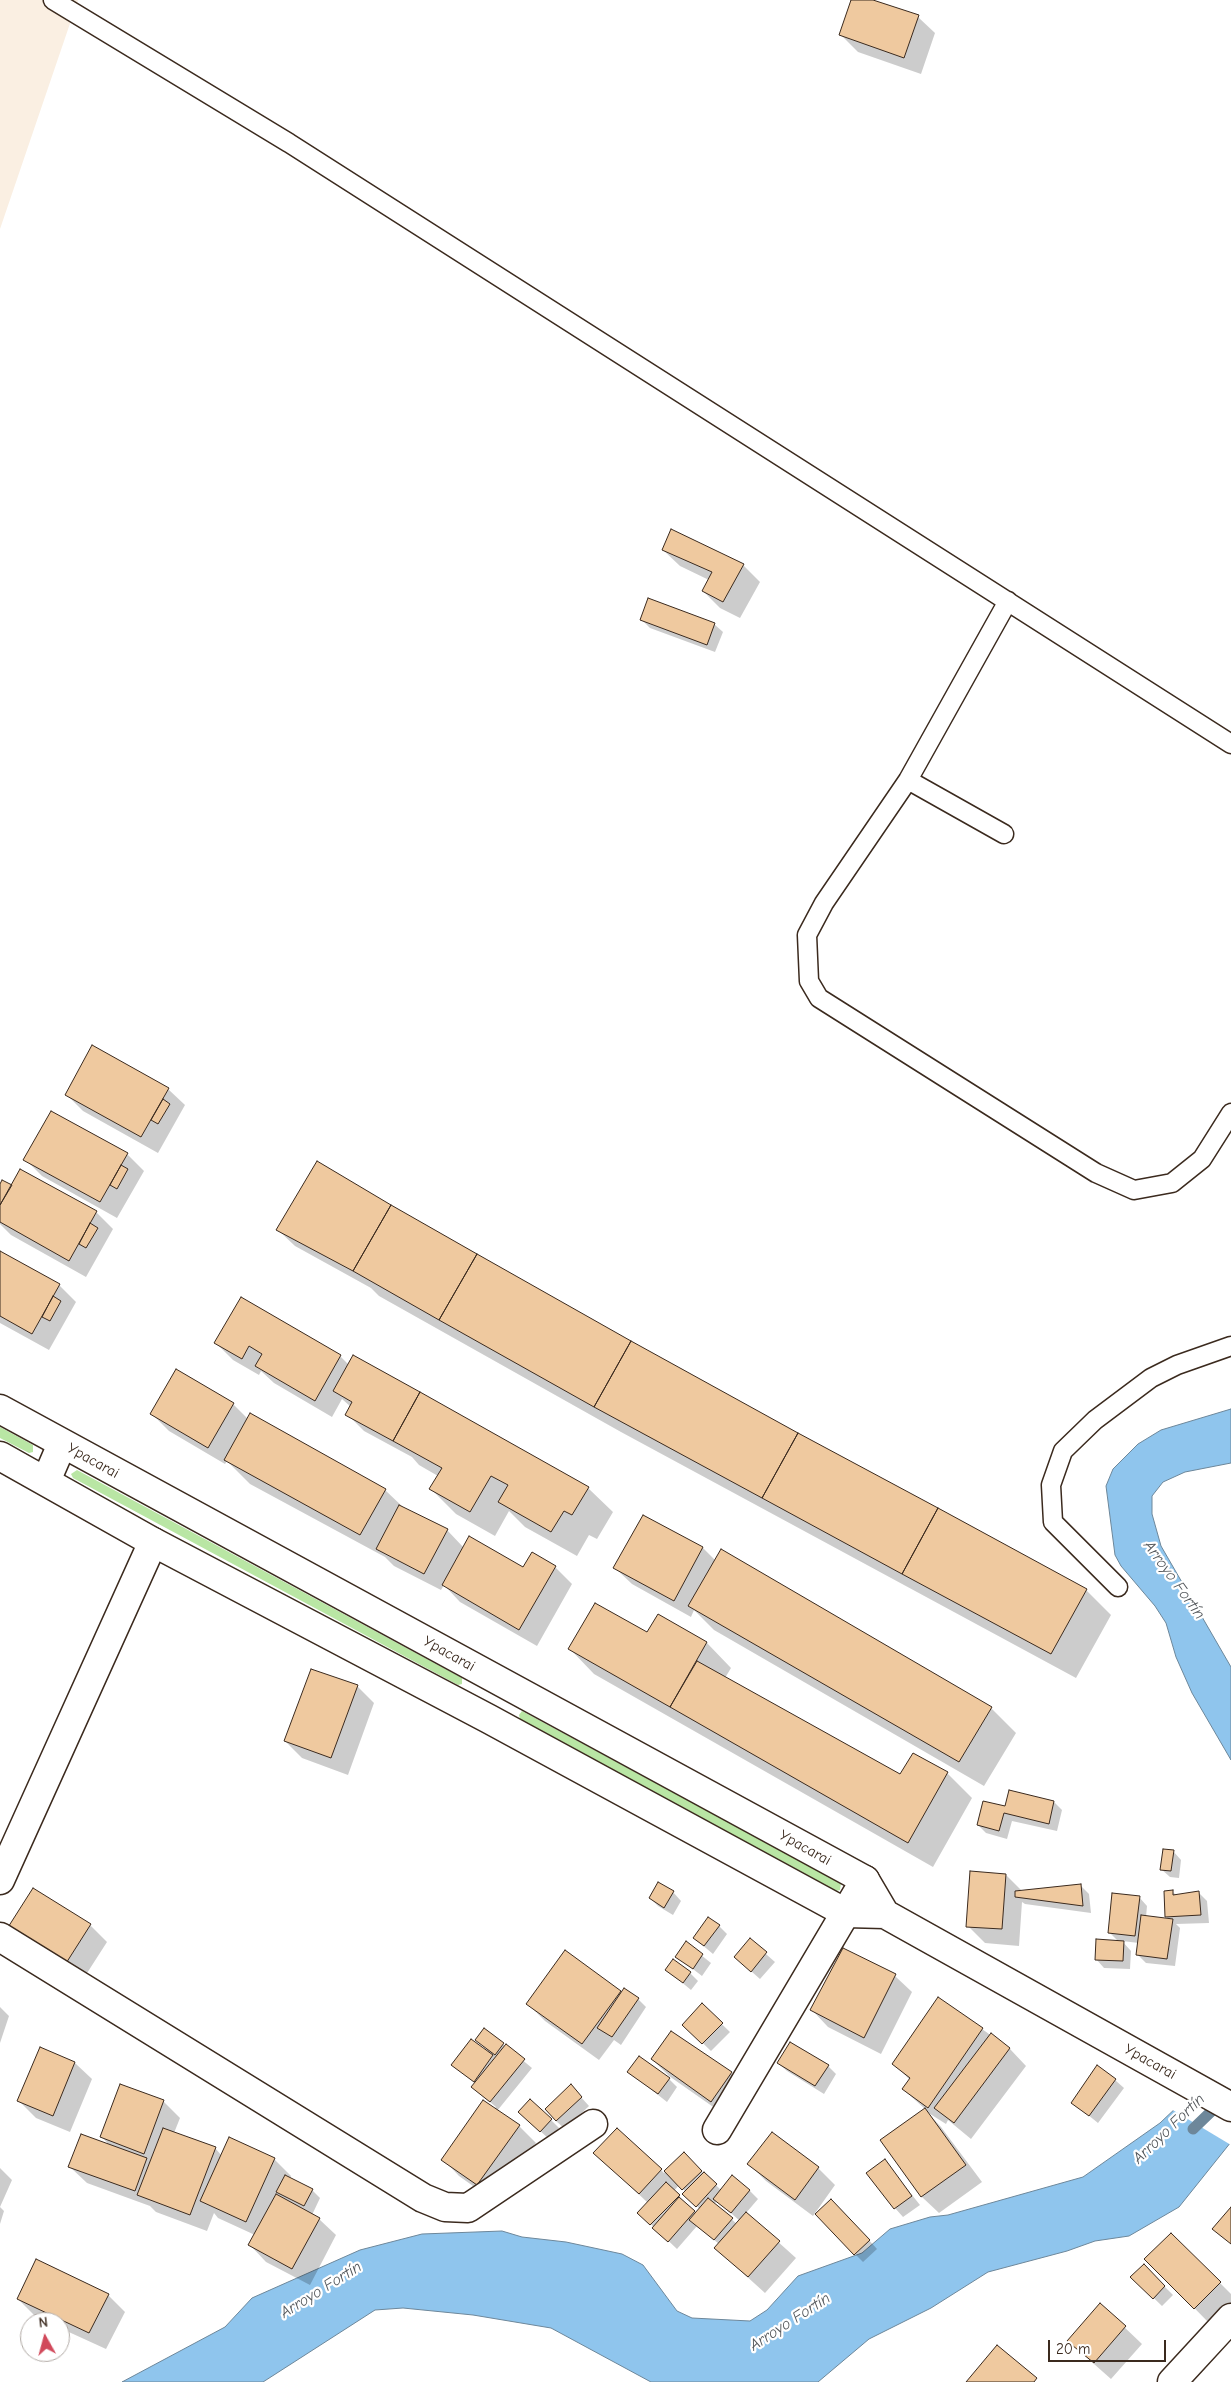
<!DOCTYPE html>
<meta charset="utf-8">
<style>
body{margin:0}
#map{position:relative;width:1231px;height:2382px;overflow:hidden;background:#fff;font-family:"Comic Neue",sans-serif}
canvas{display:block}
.north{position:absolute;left:20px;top:2312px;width:50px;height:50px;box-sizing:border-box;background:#fff;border:1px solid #b1aaa5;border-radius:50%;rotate:353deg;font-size:14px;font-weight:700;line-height:20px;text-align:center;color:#3b2a1e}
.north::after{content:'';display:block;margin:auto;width:18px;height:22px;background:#d1495b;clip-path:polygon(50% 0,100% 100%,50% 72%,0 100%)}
.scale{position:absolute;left:1048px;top:2340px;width:118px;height:22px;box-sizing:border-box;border:2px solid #3b2a1e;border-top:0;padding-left:6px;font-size:15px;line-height:18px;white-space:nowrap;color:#3b2a1e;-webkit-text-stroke:4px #fff;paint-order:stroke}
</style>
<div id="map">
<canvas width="1231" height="2382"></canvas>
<div class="north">N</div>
<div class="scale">20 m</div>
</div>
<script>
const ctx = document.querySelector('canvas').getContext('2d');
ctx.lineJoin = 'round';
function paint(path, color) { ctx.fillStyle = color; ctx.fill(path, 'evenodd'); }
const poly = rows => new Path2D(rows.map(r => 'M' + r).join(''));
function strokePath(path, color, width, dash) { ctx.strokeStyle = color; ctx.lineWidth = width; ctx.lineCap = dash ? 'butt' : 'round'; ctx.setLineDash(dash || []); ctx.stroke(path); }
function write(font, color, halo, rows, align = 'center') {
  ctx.font = font + ' "Comic Neue",sans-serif'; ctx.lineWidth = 4.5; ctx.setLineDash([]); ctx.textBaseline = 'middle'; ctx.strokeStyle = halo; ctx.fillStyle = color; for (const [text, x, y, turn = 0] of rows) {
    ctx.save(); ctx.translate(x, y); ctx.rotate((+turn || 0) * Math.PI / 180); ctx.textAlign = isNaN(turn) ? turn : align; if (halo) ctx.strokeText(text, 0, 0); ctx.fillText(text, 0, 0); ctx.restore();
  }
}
paint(poly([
 [0,0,78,0,0,229]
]), '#faefe2');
paint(poly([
 [0,1427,33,1445,33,1452,29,1453,0,1438],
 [77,1470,462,1678,462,1684,458,1685,73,1478,71,1474],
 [522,1711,841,1883,840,1890,836,1891,520,1719,519,1715]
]), '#b9e6a4');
const water = poly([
 [1231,1409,1231,1463,1185,1472,1163,1482,1152,1496,1152,1514,1161,1546,1231,1667,1231,1760,1192,1693,1176,1657,1166,1623,1155,1606,1121,1566,1115,1555,1106,1486,1113,1469,1138,1444,1161,1430,1231,1409],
 [1179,2105,1231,2142,1179,2207,1129,2236,1095,2241,1067,2251,988,2272,931,2308,869,2339,818,2382,651,2382,551,2328,473,2315,403,2308,375,2310,263,2382,122,2382,225,2327,252,2298,360,2250,422,2234,502,2231,522,2237,566,2242,622,2254,643,2265,677,2311,692,2318,750,2321,767,2310,798,2276,862,2253,890,2229,930,2217,948,2215,1083,2177,1160,2123,1179,2105]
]);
paint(water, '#8fc5ed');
strokePath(water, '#6d879a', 1);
paint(poly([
 [1177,2103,1180,2103,1231,2133,1231,2145,1171,2109]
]), '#fff');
paint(poly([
 [853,0,869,0,918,17,935,33,921,74,858,52,841,35],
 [663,550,743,565,760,582,740,618,720,608,703,591,709,580,680,566],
 [641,619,714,624,723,632,715,652,650,628],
 [168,1089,185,1105,158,1153,83,1111,66,1094],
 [127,1154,144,1171,117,1218,42,1176,25,1159],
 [0,1186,12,1186,96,1212,113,1229,86,1277,11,1235,0,1224],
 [278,1230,630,1342,1086,1590,1111,1615,1076,1678,621,1432,379,1296,371,1288,295,1246],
 [0,1253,59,1285,76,1302,49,1350,0,1323],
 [241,1299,340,1356,349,1365,588,1488,613,1512,597,1539,589,1535,577,1556,525,1527,509,1511,495,1536,456,1514,431,1489,438,1476,419,1465,412,1457,364,1431,347,1414,351,1407,342,1399,332,1417,274,1383,261,1371,259,1375,233,1360,216,1343],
 [233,1404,248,1419,385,1490,404,1508,447,1530,464,1548,524,1569,532,1554,555,1567,572,1584,537,1646,460,1602,444,1585,441,1590,394,1566,385,1557,250,1484,227,1461,225,1464,169,1431,152,1414],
 [643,1516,703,1548,716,1561,991,1708,1016,1733,984,1786,714,1630,694,1610,691,1617,632,1584,615,1568],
 [658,1616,707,1643,731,1668,725,1678,901,1776,947,1773,972,1798,933,1867,594,1674,570,1649,647,1634],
 [357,1686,374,1703,348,1775,302,1758,285,1741],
 [1054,1802,1062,1810,1057,1831,1012,1821,1007,1839,986,1833,978,1825,1006,1808],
 [1173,1851,1181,1860,1179,1878,1170,1877,1161,1869],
 [1006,1875,1022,1891,1081,1886,1089,1894,1091,1913,1025,1904,1022,1902,1019,1946,985,1943,968,1926],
 [1172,1891,1177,1896,1199,1893,1207,1901,1209,1923,1176,1924,1180,1928,1175,1966,1146,1963,1137,1954,1139,1943,1122,1941,1131,1951,1130,1969,1104,1968,1096,1959,1119,1942,1109,1932,1139,1897,1147,1906,1146,1917,1169,1920,1166,1916],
 [673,1892,681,1901,673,1915,658,1906,650,1898],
 [90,1925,107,1942,80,1984,24,1948],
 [719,1926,727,1934,713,1954,694,1938],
 [750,1940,775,1962,760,1979,735,1957],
 [686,1943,711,1963,702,1976,676,1956],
 [667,1970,690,1973,698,1981,691,1990],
 [895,1976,912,1992,881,2054,828,2027,812,2010],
 [621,1992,638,1999,646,2007,621,2045,614,2040,599,2060,545,2021,528,2004],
 [702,2005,730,2032,711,2051,684,2025],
 [0,2007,9,2016,0,2043],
 [982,2029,1010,2049,1026,2066,971,2139,948,2120,946,2124,927,2112,941,2127,982,2182,939,2213,922,2197,882,2141,925,2109,903,2089,910,2080,894,2064],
 [477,2040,503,2044,532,2068,497,2111,519,2126,536,2143,494,2201,459,2176,443,2159,496,2107,472,2087,475,2083,453,2065,489,2052],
 [652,2059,731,2073,748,2090,729,2118,669,2076],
 [75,2063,92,2079,70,2132,36,2118,19,2101],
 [778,2063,828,2066,836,2074,824,2094,787,2071],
 [629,2072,669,2079,677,2087,667,2102],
 [1115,2080,1124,2088,1098,2123,1072,2102],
 [571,2086,589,2106,565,2129,556,2121],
 [163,2101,180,2118,174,2133,215,2148,222,2156,274,2159,291,2176,290,2179,312,2190,320,2198,312,2215,319,2219,336,2235,310,2285,266,2262,250,2245,255,2235,218,2218,214,2213,207,2231,156,2212,150,2206,87,2183,70,2167,110,2146,102,2137],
 [528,2120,551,2120,559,2128,549,2139],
 [617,2129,664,2173,684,2154,722,2191,749,2190,758,2199,746,2213,796,2258,765,2293,733,2264,716,2247,719,2244,697,2226,677,2249,639,2213,648,2203,612,2169],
 [679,2185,686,2192,684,2194,700,2209,696,2214,674,2191],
 [717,2201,740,2221,737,2224,714,2204],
 [772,2134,818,2168,835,2185,813,2216,766,2181,749,2164],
 [884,2160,920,2205,903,2217,895,2208],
 [0,2168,12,2180,0,2207,4,2211,0,2224],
 [840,2208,877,2249,863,2262,855,2254],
 [1171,2234,1231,2294,1231,2305,1211,2325,1146,2259],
 [1144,2266,1173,2295,1162,2306,1132,2277],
 [108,2295,125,2312,106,2349,60,2328,60,2322,48,2322,35,2316,18,2299],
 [1100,2304,1142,2344,1111,2379,1068,2341]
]), '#0003');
strokePath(poly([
 [1193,2129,1221,2102]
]), '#6d879a', 11);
const building = poly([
 [851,0,873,0,919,15,904,58,839,35,851,0],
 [671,529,744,564,723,602,702,591,712,572,662,550,671,529],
 [648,598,715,623,707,645,640,620,648,598],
 [92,1045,169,1088,141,1137,65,1095,92,1045],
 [163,1099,170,1104,158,1124,151,1120,163,1099],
 [51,1111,128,1153,100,1202,23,1160,51,1111],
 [317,1161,391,1205,353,1271,276,1230,317,1161],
 [121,1165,128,1169,117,1189,110,1185,121,1165],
 [20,1169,97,1211,69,1261,0,1222,0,1205,20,1169],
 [2,1180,12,1185,0,1205,0,1184,2,1180],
 [391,1205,477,1254,439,1320,353,1271,391,1205],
 [90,1223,98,1228,86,1248,79,1244,90,1223],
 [0,1251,60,1284,32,1334,0,1316,0,1251],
 [477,1254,631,1341,594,1407,439,1320,477,1254],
 [53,1296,61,1301,50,1321,42,1317,53,1296],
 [241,1297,341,1355,315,1401,255,1366,262,1354,249,1346,242,1359,214,1343,241,1297],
 [631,1341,798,1433,762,1498,594,1407,631,1341],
 [353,1355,420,1392,393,1441,345,1415,352,1402,333,1391,353,1355],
 [176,1369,234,1403,208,1448,150,1414,176,1369],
 [420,1392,589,1487,572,1515,564,1511,551,1532,498,1502,508,1485,491,1476,470,1512,429,1489,442,1468,393,1441,420,1392],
 [250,1413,386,1489,360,1535,224,1460,250,1413],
 [798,1433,938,1508,902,1574,762,1498,798,1433],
 [399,1505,448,1529,424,1574,376,1549,399,1505],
 [938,1508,1087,1589,1051,1654,902,1574,938,1508],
 [643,1515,703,1547,674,1601,613,1568,643,1515],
 [469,1536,523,1567,532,1552,556,1566,519,1630,442,1585,469,1536],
 [721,1549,992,1707,959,1762,688,1606,721,1549],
 [595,1603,647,1632,658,1614,707,1642,670,1707,568,1649,595,1603],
 [697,1661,900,1774,913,1753,948,1772,908,1843,670,1707,697,1661],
 [311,1669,358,1685,331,1758,284,1741,311,1669],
 [1009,1790,1054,1801,1049,1824,1004,1813,999,1831,977,1825,983,1801,1005,1806,1009,1790],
 [1163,1849,1174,1850,1171,1871,1160,1870,1163,1849],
 [970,1871,1006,1874,1002,1929,966,1927,970,1871],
 [658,1882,674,1891,664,1908,649,1898,658,1882],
 [1081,1884,1083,1906,1015,1897,1015,1891,1081,1884],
 [33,1888,91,1924,63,1968,5,1932,33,1888],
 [1173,1890,1173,1895,1199,1891,1201,1915,1165,1917,1164,1891,1173,1890],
 [1112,1893,1140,1896,1135,1936,1108,1933,1112,1893],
 [1141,1915,1173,1919,1167,1959,1136,1955,1141,1915],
 [708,1917,720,1925,704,1946,693,1938,708,1917],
 [750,1938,767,1952,751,1972,734,1957,750,1938],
 [1096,1939,1124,1941,1123,1961,1095,1960,1096,1939],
 [686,1941,703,1954,693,1969,675,1957,686,1941],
 [843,1948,896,1974,864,2038,810,2010,843,1948],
 [565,1950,621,1991,582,2044,526,2004,565,1950],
 [673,1959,691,1972,683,1983,665,1970,673,1959],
 [624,1988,639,1998,612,2037,597,2028,624,1988],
 [938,1997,983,2028,928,2108,902,2089,910,2078,892,2064,938,1997],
 [702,2003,723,2023,702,2044,682,2025,702,2003],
 [484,2028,504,2043,495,2055,475,2040,484,2028],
 [671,2031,732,2072,711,2102,651,2059,671,2031],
 [991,2033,1010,2048,954,2123,934,2108,991,2033],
 [471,2039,493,2055,474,2082,451,2065,471,2039],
 [790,2042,829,2065,815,2086,777,2063,790,2042],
 [506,2044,525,2059,490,2102,471,2087,506,2044],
 [40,2047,75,2062,53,2116,17,2101,40,2047],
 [639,2056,670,2078,658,2094,627,2072,639,2056],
 [1097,2065,1116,2079,1089,2116,1071,2103,1097,2065],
 [120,2084,164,2100,144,2154,100,2137,120,2084],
 [571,2084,582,2097,556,2121,545,2109,571,2084],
 [530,2099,552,2119,540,2132,518,2112,530,2099],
 [483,2100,520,2125,477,2185,441,2160,483,2100],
 [925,2108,966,2165,921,2197,880,2140,925,2108],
 [163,2128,216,2147,190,2215,137,2195,163,2128],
 [617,2128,662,2169,639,2194,593,2153,617,2128],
 [772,2132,819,2167,795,2200,747,2164,772,2132],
 [81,2134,147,2158,135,2191,68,2167,81,2134],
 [229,2137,275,2158,246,2222,200,2201,229,2137],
 [684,2152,702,2171,682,2190,664,2171,684,2152],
 [885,2159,912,2196,894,2209,866,2173,885,2159],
 [704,2172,717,2184,696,2207,682,2194,704,2172],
 [285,2175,313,2189,304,2206,276,2192,285,2175],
 [732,2175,750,2190,731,2213,713,2199,732,2175],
 [666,2182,680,2195,650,2225,637,2213,666,2182],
 [276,2194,320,2218,292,2269,248,2245,276,2194],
 [679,2197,695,2211,668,2242,652,2228,679,2197],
 [708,2198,733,2218,714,2240,689,2220,708,2198],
 [831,2199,870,2240,854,2255,815,2214,831,2199],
 [1231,2207,1231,2244,1212,2229,1231,2207],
 [746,2212,780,2241,748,2277,714,2248,746,2212],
 [1171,2233,1221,2282,1194,2309,1144,2259,1171,2233],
 [36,2259,109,2294,89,2333,17,2299,36,2259],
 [1144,2264,1165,2286,1153,2299,1130,2277,1144,2264],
 [1100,2303,1126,2326,1094,2363,1067,2341,1100,2303],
 [997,2345,1037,2378,1034,2382,966,2382,997,2345]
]);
paint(building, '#efc99f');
strokePath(building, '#3b2a1e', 1);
const service = poly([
 [53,0,289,143,1231,744],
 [1008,601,908,780,824,903,807,935,809,981,819,998,1096,1173,1134,1190,1172,1183,1202,1159,1231,1113],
 [908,780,1004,834],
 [1118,1587,1053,1522,1051,1485,1063,1451,1095,1420,1151,1378,1177,1365,1231,1346]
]);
const minor = poly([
 [46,1481,62,1444],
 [0,1880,153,1542],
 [0,1937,423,2198,445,2207,468,2208,593,2124],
 [717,2130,865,1880],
 [1172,2382,1231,2318]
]);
const tertiary = poly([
 [0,1409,865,1880,885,1914],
 [0,1456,153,1542,489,1719,846,1913,885,1914,1231,2107]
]);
strokePath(service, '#3b2a1e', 21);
strokePath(minor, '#3b2a1e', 31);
strokePath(tertiary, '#3b2a1e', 31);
strokePath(service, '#fff', 18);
strokePath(minor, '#fff', 28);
strokePath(tertiary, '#fff', 28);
write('15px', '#3b2a1e', '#fff', [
 ["Ypacarai",93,1461,29],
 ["Ypacarai",449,1654,29],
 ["Ypacarai",805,1848,29],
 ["Ypacarai",1150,2062,29]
]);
write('italic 16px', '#54585c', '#fff', [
 ["Arroyo Fortín",1174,1580,54],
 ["Arroyo Fortín",1169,2129,-44],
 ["Arroyo Fortín",321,2290,-32],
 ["Arroyo Fortín",790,2322,-33]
]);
</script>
